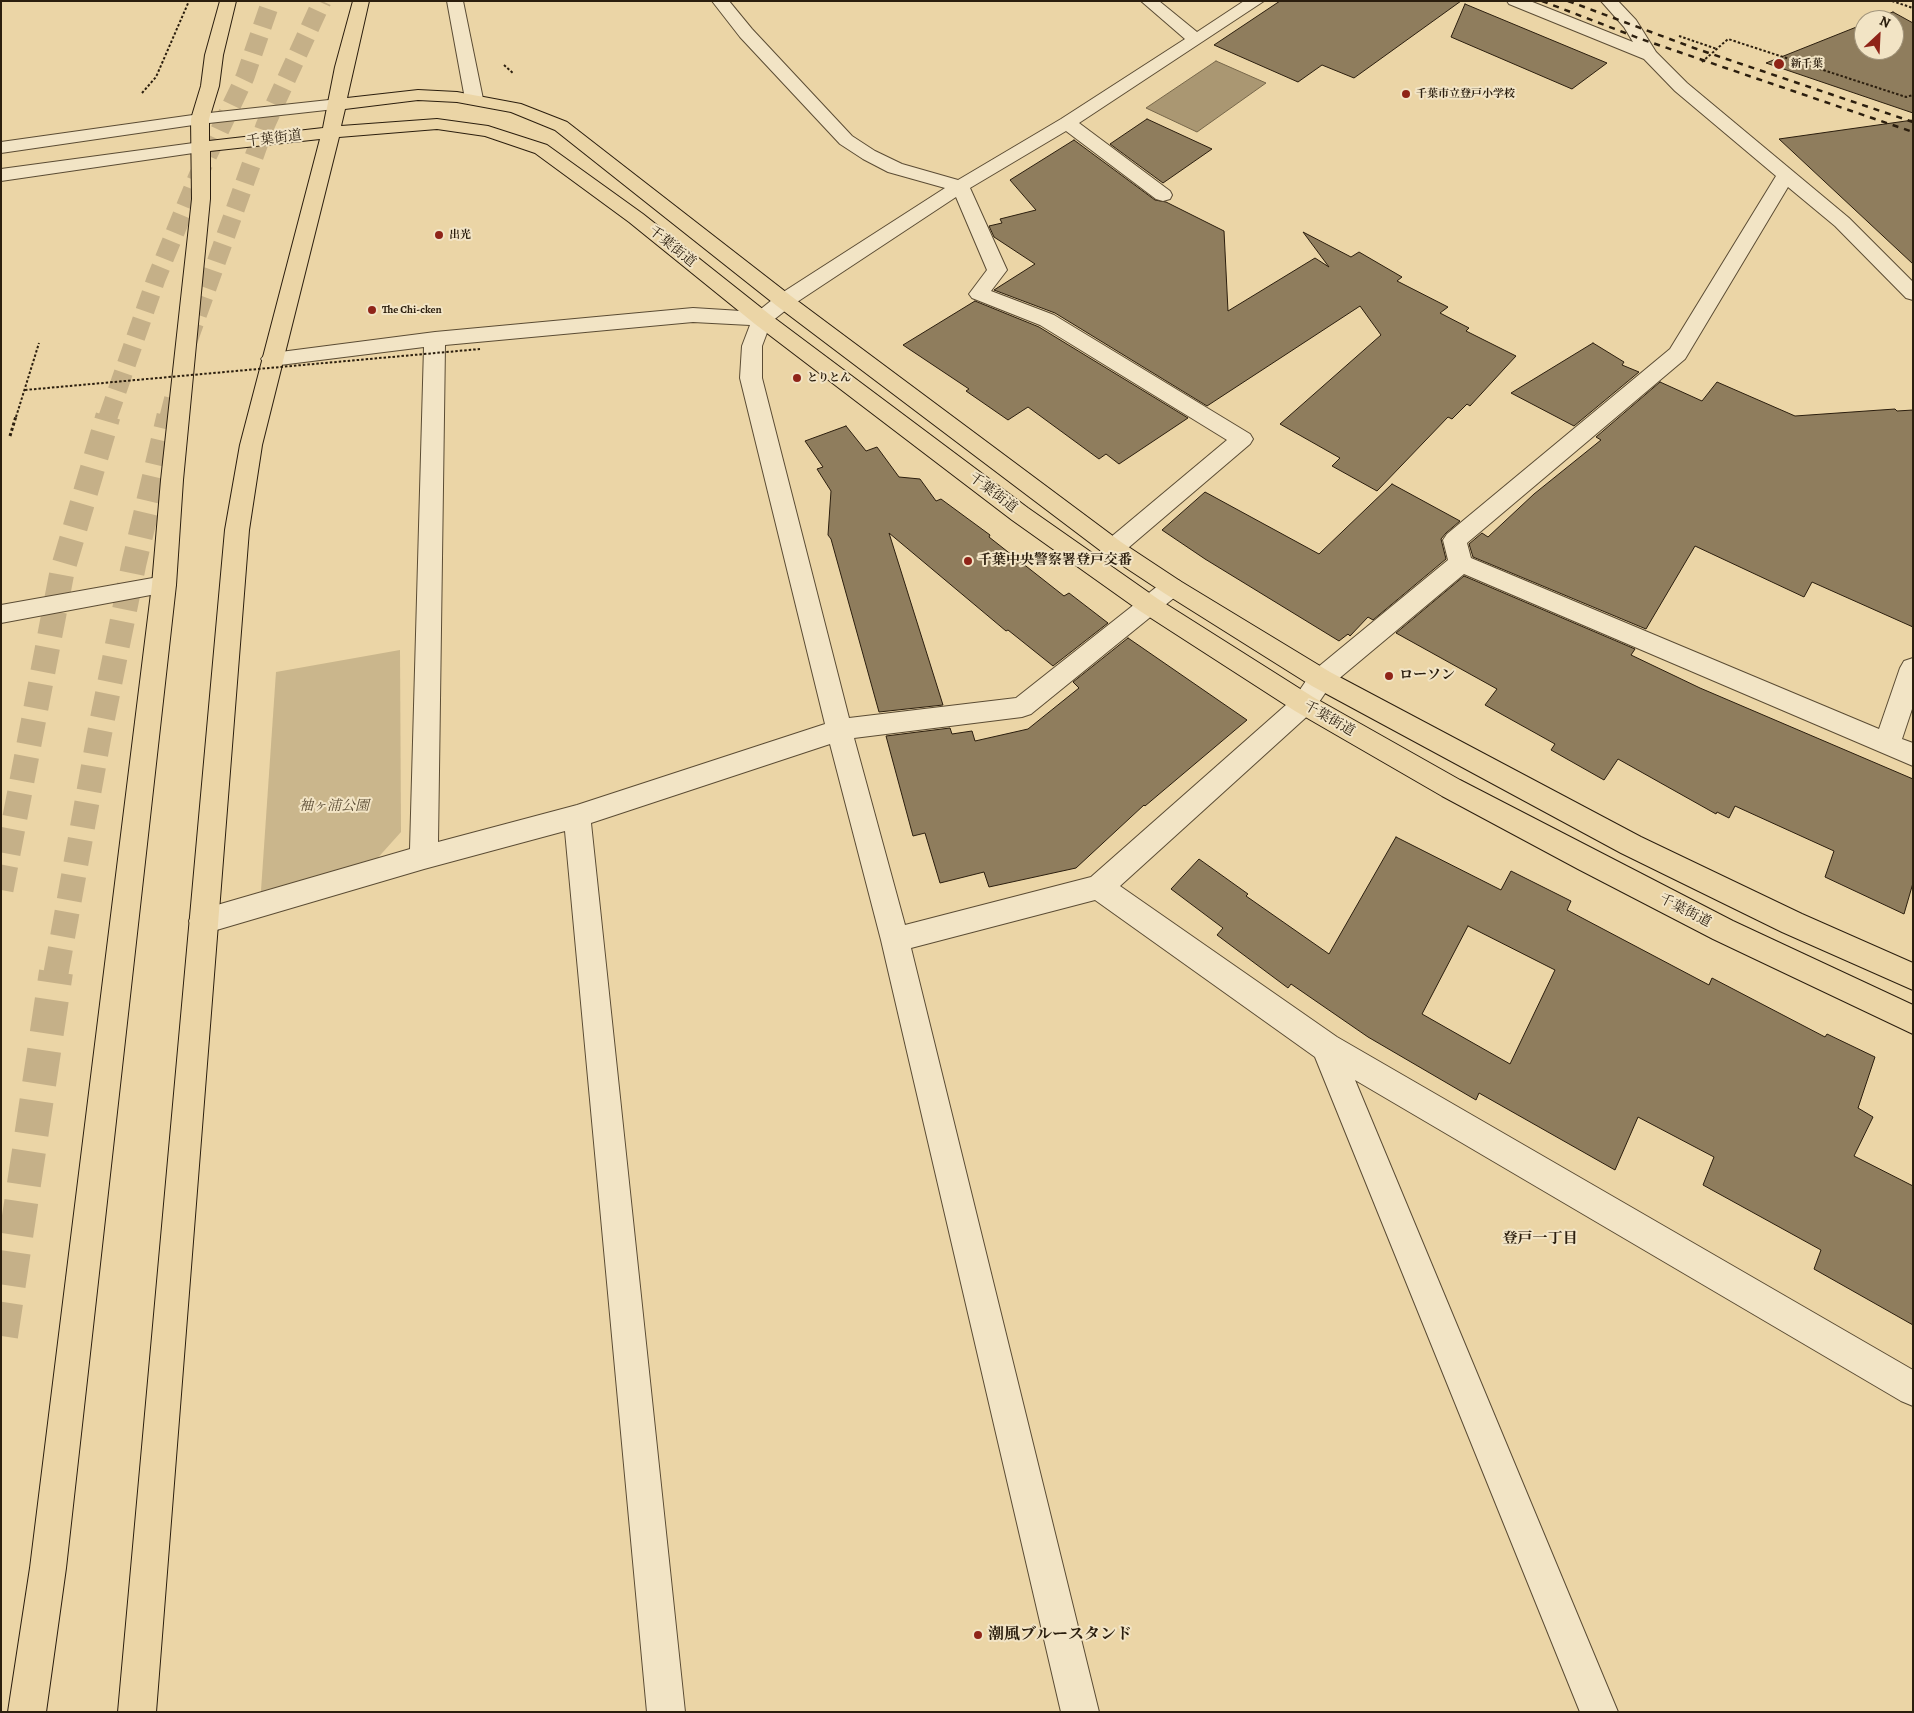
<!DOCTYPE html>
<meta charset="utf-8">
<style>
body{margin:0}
#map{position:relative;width:1914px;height:1713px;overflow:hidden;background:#ebd5a6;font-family:Alegreya,serif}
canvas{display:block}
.frame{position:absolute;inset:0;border:2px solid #2b1e0e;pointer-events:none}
.north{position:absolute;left:1854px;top:10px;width:50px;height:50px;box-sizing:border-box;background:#f2e4c5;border:1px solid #a2957c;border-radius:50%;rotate:25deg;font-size:14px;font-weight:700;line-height:20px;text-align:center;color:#2b1e0e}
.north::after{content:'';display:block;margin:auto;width:18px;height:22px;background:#8f2418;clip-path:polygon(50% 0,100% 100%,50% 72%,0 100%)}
</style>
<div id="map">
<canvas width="1914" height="1713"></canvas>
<div class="frame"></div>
<div class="north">N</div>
</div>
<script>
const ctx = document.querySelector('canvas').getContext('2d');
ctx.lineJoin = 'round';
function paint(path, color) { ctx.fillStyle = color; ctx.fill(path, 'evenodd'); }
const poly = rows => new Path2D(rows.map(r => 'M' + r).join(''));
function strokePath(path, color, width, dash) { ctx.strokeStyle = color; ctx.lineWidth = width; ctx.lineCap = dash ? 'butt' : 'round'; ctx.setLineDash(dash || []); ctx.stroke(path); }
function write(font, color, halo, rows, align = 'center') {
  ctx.font = font + ' Alegreya,"Noto Serif JP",serif'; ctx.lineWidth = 4; ctx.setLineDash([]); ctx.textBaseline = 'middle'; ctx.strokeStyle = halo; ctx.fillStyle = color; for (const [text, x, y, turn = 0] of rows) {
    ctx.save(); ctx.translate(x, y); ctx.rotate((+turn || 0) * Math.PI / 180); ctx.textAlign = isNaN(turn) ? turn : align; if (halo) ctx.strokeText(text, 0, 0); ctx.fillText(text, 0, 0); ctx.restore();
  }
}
paint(poly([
 [400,650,401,832,366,871,260,905,276,672]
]), '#cab68c');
const water = poly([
 [1216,61,1266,83,1197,132,1146,108,1216,61]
]);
paint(water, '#aa9772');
strokePath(water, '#77674a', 1);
const building = poly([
 [1280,1,1461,1,1354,78,1322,65,1298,82,1214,45,1280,1],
 [1465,4,1607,63,1572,89,1451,37,1465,4],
 [1893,12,1913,23,1913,113,1766,63,1864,24,1864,50,1894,50,1894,20,1873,20,1893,12],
 [1147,119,1212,149,1163,183,1110,144,1147,119],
 [1913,120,1913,264,1779,139,1913,120],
 [1074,140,1155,200,1166,202,1224,231,1228,311,1315,258,1329,267,1303,232,1351,257,1359,252,1402,277,1397,281,1448,307,1440,313,1469,328,1466,331,1516,356,1470,406,1467,404,1452,419,1448,417,1377,491,1332,466,1340,458,1280,424,1381,335,1360,306,1207,406,1055,313,994,290,1035,264,994,237,989,226,1002,223,1000,219,1036,210,1010,180,1074,140],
 [975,301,1039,327,1188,418,1119,464,1106,454,1099,459,1028,407,1008,420,966,391,969,389,903,345,975,301],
 [1593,343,1624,362,1622,365,1639,372,1574,426,1511,393,1593,343],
 [1660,382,1702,401,1717,382,1795,416,1895,409,1897,411,1913,410,1913,627,1812,582,1804,597,1695,546,1646,629,1473,557,1469,544,1482,533,1488,537,1534,494,1601,440,1596,437,1660,382],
 [846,426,866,451,877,447,899,477,920,479,936,501,941,499,990,535,989,537,1064,596,1069,593,1108,623,1053,666,1008,630,1006,631,889,533,943,705,879,712,831,539,828,535,831,491,817,469,823,467,805,441,846,426],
 [1392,484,1460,521,1446,533,1441,539,1446,559,1373,620,1368,617,1350,636,1348,634,1339,641,1205,559,1162,530,1205,492,1319,554,1392,484],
 [1464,576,1635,649,1631,655,1700,688,1913,779,1913,883,1904,914,1825,877,1834,851,1735,806,1729,818,1717,812,1716,814,1618,759,1604,780,1551,750,1555,744,1485,705,1497,689,1396,633,1464,576],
 [1128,638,1247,720,1145,806,1144,805,1076,868,989,887,984,872,940,883,925,833,913,836,886,736,950,728,952,734,972,731,975,741,1028,729,1079,688,1073,682,1128,638],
 [1396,837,1501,890,1511,871,1571,901,1567,910,1709,985,1712,978,1825,1037,1827,1034,1875,1057,1858,1108,1873,1117,1854,1156,1913,1186,1913,1325,1814,1269,1821,1250,1703,1185,1714,1157,1638,1117,1615,1170,1479,1093,1476,1100,1368,1037,1291,984,1288,988,1217,935,1223,928,1171,889,1199,859,1248,894,1246,896,1329,954,1396,837],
 [1468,926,1555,970,1510,1064,1422,1014,1468,926]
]);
paint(building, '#8f7d5d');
strokePath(building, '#2b1e0e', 1);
strokePath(poly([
 [188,341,265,126,322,1],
 [108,417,156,279,198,176,245,77,271,1],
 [169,417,175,393]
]), '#c5b088', 19, [19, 9]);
strokePath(poly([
 [1,890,62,572,108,416],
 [56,973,99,736,134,563,169,416]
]), '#c5b088', 25, [25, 12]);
strokePath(poly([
 [1,1336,56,972]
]), '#c5b088', 34, [34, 17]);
const minor = poly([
 [447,1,463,1,483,99,480,103,474,104,468,103,465,99,447,1],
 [712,1,729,1,752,29,852,136,875,151,902,164,958,180,1061,119,1185,39,1141,1,1159,1,1197,32,1244,1,1264,1,1079,123,1170,191,1172,195,1170,199,1163,201,1156,199,1066,131,970,188,1007,270,991,291,1054,315,1250,434,1253,439,1250,444,1121,554,1113,557,1105,554,1101,548,1105,542,1227,440,1040,325,972,298,969,294,987,270,956,197,791,306,771,322,762,346,762,378,849,718,1016,698,1164,581,1172,578,1180,581,1184,587,1180,593,1031,714,1022,717,854,738,905,925,1091,877,1295,697,1312,672,1448,560,1443,540,1447,534,1670,349,1776,176,1675,91,1644,59,1509,4,1507,1,1530,1,1633,42,1624,27,1601,1,1618,1,1636,20,1656,52,1687,83,1849,218,1913,282,1913,300,1906,298,1835,226,1788,187,1685,359,1467,543,1471,558,1879,729,1900,668,1904,661,1913,658,1913,706,1902,739,1913,743,1913,766,1464,574,1330,686,1313,711,1120,886,1337,1037,1913,1370,1913,1406,1901,1401,1355,1080,1618,1712,1580,1712,1315,1057,1095,900,911,948,1099,1712,1061,1712,881,940,830,744,591,823,685,1712,647,1712,565,831,424,869,203,934,193,930,189,921,193,912,410,849,424,347,272,366,265,364,261,359,265,354,435,332,693,308,757,312,777,296,945,188,888,172,863,159,840,144,740,37,712,1],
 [693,322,750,325,742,346,740,378,825,724,577,805,438,842,445,345,693,322],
 [338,99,344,100,347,104,344,108,200,124,1,153,1,142,200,114,338,99],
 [201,142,207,143,210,147,207,151,1,181,1,169,201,142],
 [164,576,172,579,176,585,172,591,1,623,1,605,164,576]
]);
const highway = poly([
 [220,1,236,1,223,55,219,86,209,119,209,141,323,128,335,67,353,1,369,1,347,98,418,90,457,92,521,104,567,122,791,296,1121,542,1180,581,1330,672,1641,837,1802,914,1913,963,1913,990,1782,932,1621,853,1312,686,1164,593,1105,554,777,306,555,130,511,112,457,102,418,100,345,109,341,126,437,119,488,126,547,145,643,214,769,314,1028,508,1158,599,1313,697,1460,780,1733,921,1913,1005,1913,1034,1713,939,1578,869,1442,796,1295,711,1140,611,1012,520,755,324,629,222,535,153,485,136,437,129,339,137,262,445,249,530,156,1712,118,1712,225,530,240,445,320,139,210,151,210,199,183,480,176,585,66,1568,46,1712,8,1712,30,1568,152,585,161,480,192,199,191,119,201,86,205,55,220,1]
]);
strokePath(minor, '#5b4c34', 2);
strokePath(highway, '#2b1e0e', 2);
strokePath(poly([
 [1892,1,1913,8],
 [1679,36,1717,49],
 [1702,62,1728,39,1906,97,1913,95],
 [504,65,514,74],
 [142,93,156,77,189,1],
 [16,417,39,343]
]), '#2b1e0e', 2, [2.5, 2]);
strokePath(poly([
 [10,436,16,416]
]), '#2b1e0e', 3, [3, 2.5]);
paint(minor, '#f2e4c5');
paint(highway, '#ebd5a6');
strokePath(poly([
 [1542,1,1641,39,1913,132],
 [1568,1,1694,48,1913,122]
]), '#2b1e0e', 2.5, [6, 6]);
strokePath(poly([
 [25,390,480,349]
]), '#2b1e0e', 2, [2.5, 2]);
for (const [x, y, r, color] of [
 [1779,64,6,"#8f2418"],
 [1406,94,5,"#8f2418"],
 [439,235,5,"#8f2418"],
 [372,310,5,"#8f2418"],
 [797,378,5,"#8f2418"],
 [968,561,5,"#8f2418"],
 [1389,676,5,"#8f2418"],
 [978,1635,5,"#8f2418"]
]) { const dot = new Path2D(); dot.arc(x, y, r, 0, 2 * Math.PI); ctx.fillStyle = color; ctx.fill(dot); strokePath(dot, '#f2e4c5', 2); }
write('bold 11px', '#2b1e0e', '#f2e4c5', [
 ["新千葉",1790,64],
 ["千葉市立登戸小学校",1416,94],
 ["出光",449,235],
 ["The Chi-cken",382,310],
 ["とりとん",807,378]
], 'left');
write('14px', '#2b1e0e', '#f2e4c5', [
 ["千葉街道",274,139,-7],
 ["千葉街道",672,247,39],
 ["千葉街道",993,493,37],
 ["千葉街道",1329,719,30],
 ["千葉街道",1685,911,27]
]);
write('bold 14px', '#2b1e0e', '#f2e4c5', [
 ["千葉中央警察署登戸交番",978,561],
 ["ローソン",1399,676]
], 'left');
write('italic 14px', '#5b4c34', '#f2e4c5', [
 ["袖ヶ浦公園",334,807]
]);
write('bold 15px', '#2b1e0e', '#f2e4c5', [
 ["登戸一丁目",1540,1239]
]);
write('bold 16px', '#2b1e0e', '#f2e4c5', [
 ["潮風ブルースタンド",988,1635]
], 'left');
</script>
